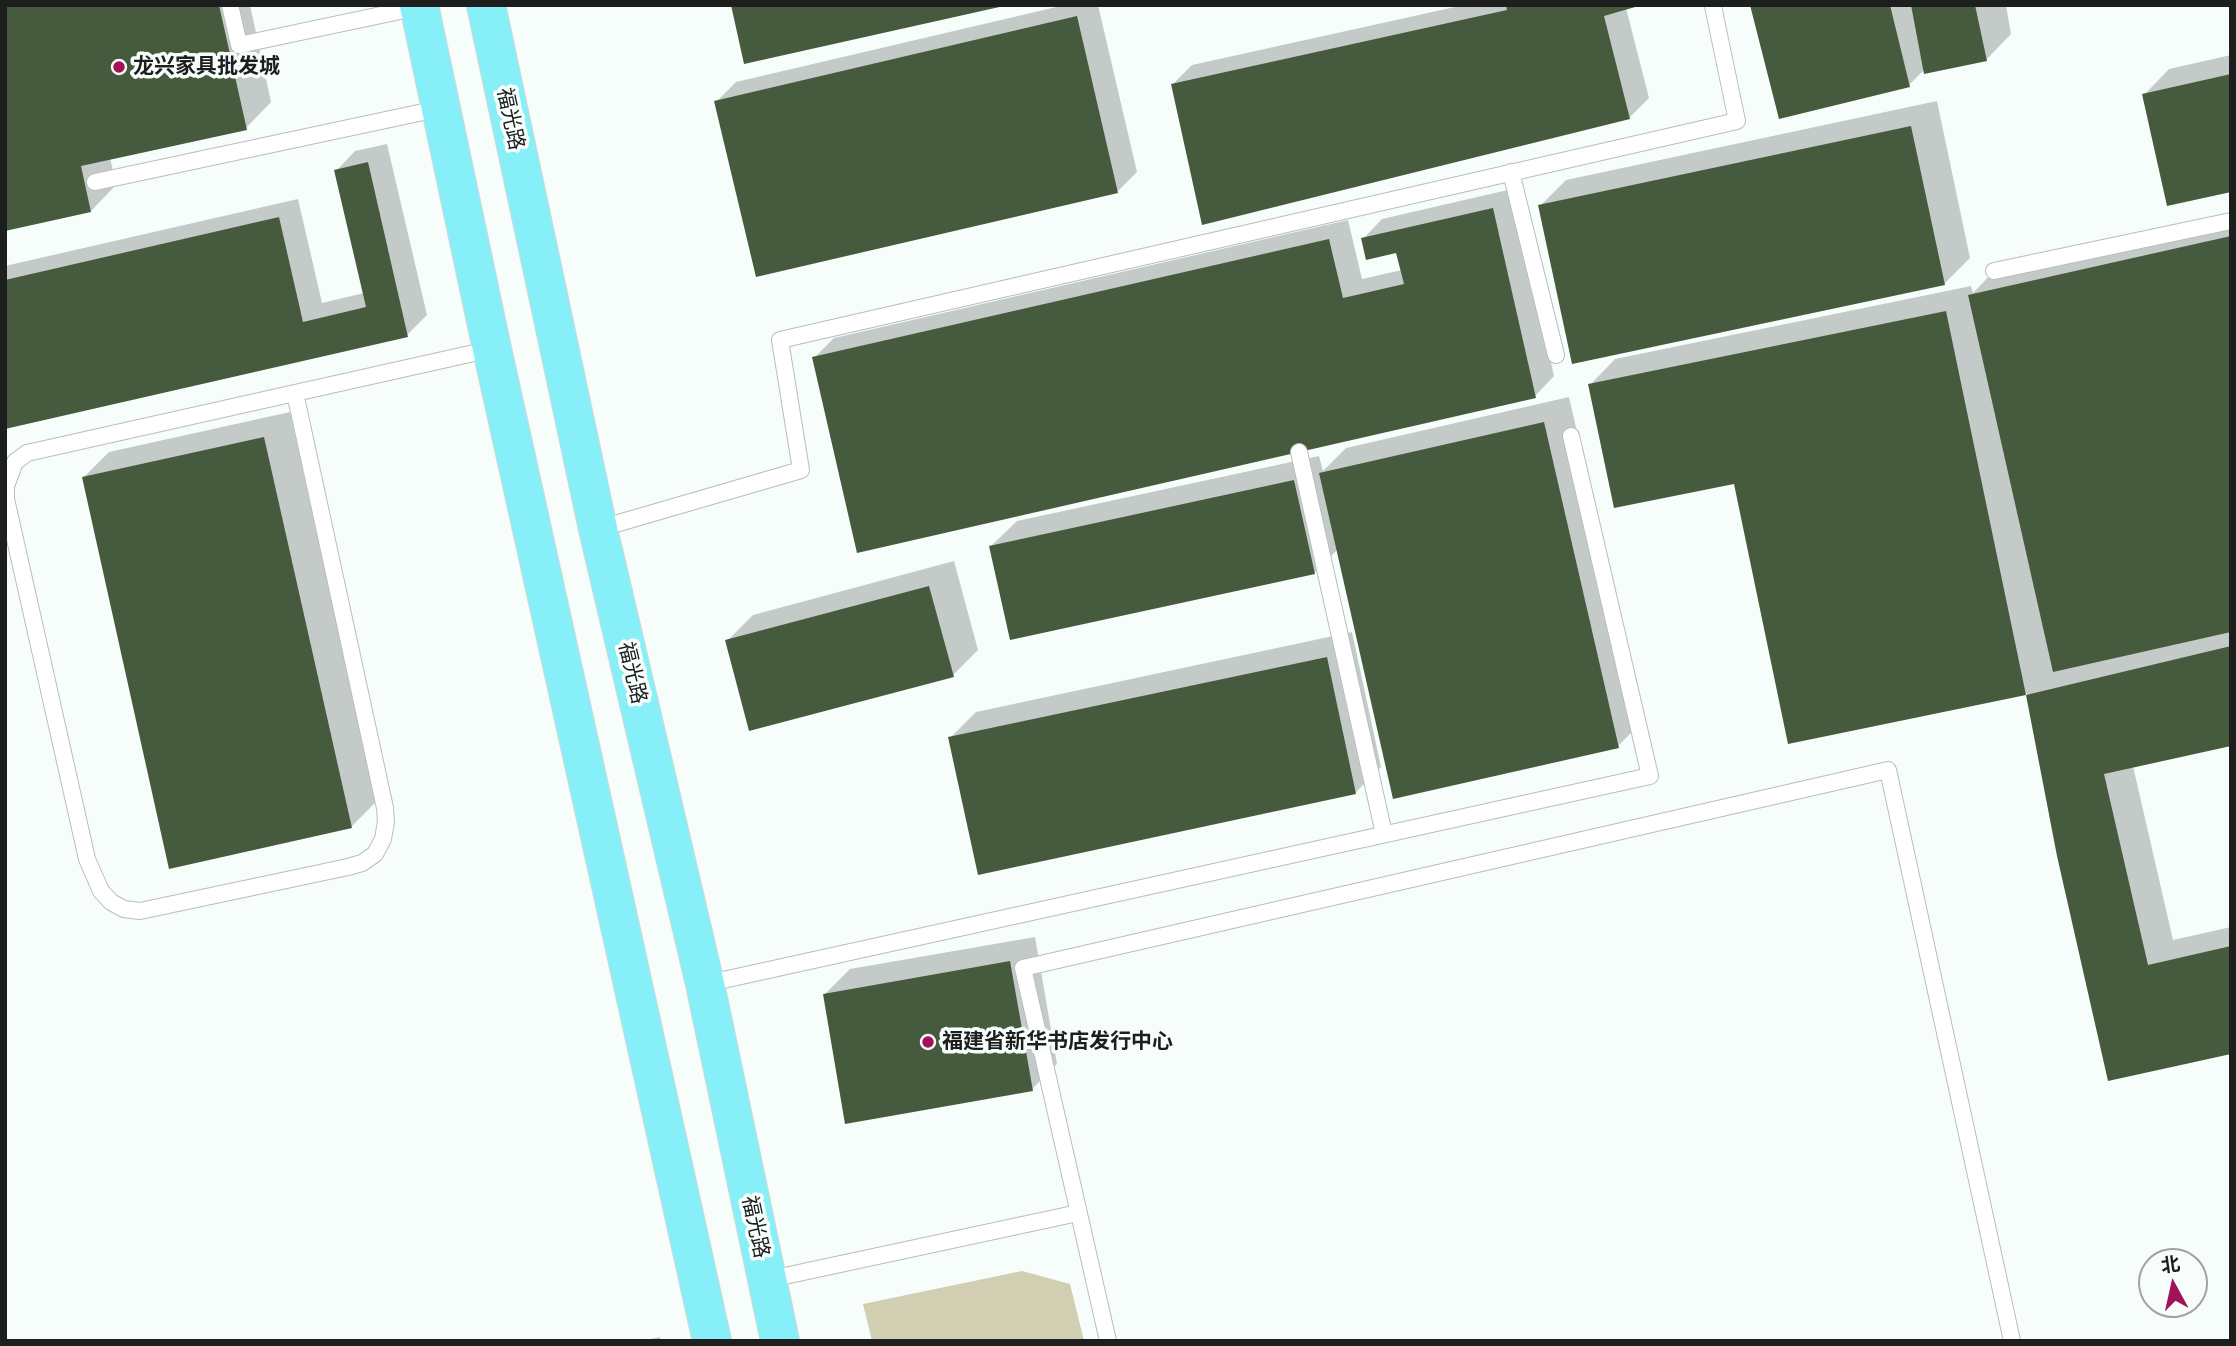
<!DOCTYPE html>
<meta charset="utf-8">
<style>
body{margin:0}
#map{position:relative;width:2236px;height:1346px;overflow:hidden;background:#f6fdfa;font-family:"PT Sans Narrow","Noto Sans SC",sans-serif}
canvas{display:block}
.frame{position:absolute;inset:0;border:7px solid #1d1f1e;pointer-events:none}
.north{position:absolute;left:2138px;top:1248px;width:70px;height:70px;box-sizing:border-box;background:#f6fdfa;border:2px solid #9fa4a2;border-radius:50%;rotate:352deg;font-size:19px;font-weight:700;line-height:28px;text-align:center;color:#1d1f1e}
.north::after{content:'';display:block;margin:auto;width:24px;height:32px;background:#a21256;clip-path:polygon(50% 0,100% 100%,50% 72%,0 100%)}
</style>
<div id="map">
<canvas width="2236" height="1346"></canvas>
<div class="frame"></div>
<div class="north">北</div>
</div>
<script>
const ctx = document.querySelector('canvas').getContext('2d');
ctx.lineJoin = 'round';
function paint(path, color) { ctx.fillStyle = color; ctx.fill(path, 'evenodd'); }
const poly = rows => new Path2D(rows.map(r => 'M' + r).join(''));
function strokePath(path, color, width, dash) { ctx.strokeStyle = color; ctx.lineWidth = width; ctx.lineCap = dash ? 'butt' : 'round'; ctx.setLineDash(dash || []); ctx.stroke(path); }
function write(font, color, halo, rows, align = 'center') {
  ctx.font = font + ' "PT Sans Narrow","Noto Sans SC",sans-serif'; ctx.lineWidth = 7; ctx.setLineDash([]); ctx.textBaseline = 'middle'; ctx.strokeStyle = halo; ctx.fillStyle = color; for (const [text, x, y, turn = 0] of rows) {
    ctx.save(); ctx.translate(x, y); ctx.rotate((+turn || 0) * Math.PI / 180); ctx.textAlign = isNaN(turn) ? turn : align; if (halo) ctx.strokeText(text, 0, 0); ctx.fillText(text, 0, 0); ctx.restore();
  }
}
paint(poly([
 [1022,1271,1070,1284,1084,1341,872,1341,863,1304]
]), '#d1ceb1');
paint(poly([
 [5,5,250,5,271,102,246,128,110,158,116,185,91,211],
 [1065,5,1098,5,1137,172,1118,191,716,102,736,82],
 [1464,5,1639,5,1626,8,1649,98,1629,118,1173,84,1192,65],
 [1752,5,2006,5,2011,34,1986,60,1925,69,1909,85],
 [2231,55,2231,190,2144,95,2169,69],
 [1937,101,1970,258,1945,283,1540,206,1566,180],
 [387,144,427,315,407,335,5,427,5,266,298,199,322,303,364,293,336,171,355,151],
 [1512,189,1554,376,1535,396,814,358,834,338,1348,220,1362,279,1402,270,1397,251,1363,239,1382,219],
 [2231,218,2231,744,2133,766,2173,940,2231,927,2231,1052,2109,1079,2059,855,2027,693,1789,742,1735,482,1590,385,1615,359,1971,286,1973,293,1995,270],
 [1569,397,1643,721,1618,746,1338,549,1314,573,991,546,1017,521,1319,456,1323,471,1346,448],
 [290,412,377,801,351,827,84,477,109,452],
 [954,561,978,650,953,675,727,641,753,615],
 [1352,632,1381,767,1356,792,950,738,976,712],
 [1035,937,1057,1064,1032,1089,825,994,850,969],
 [660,1337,660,1341,641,1341]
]), '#0003');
paint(poly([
 [5,5,219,5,247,130,81,166,91,212,5,231],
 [731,5,1003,5,1004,6,744,64],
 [1506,5,1642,5,1604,16,1630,119,1202,225,1171,84,1507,10],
 [1750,5,1890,5,1910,87,1779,119],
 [1911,5,1975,5,1987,61,1924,74],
 [1077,16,1118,193,756,277,714,101],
 [2231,74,2231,192,2167,206,2142,94],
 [1911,126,1945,285,1572,364,1538,205],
 [368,162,408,337,5,429,5,280,279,217,303,322,366,307,334,170],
 [1493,208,1536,398,857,553,812,357,1329,239,1343,298,1404,284,1396,253,1366,260,1361,238],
 [2231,236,2231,632,2053,672,1968,295],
 [1946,311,2026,695,2231,646,2231,746,2104,774,2148,965,2231,946,2231,1054,2108,1081,2057,856,2026,695,1788,744,1734,484,1614,508,1588,384],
 [1544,422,1619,748,1393,799,1319,473],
 [264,437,352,828,169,869,82,477],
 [1294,480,1315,574,1010,640,989,546],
 [929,586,954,677,749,731,725,640],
 [1327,657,1356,794,978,875,948,737],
 [1010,961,1033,1091,845,1124,823,994]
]), '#465a3d');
const lane = poly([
 [230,5,239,45,419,7],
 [1511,172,1556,355],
 [95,182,442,108],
 [1994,271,2231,221],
 [295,393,385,808,386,822,383,839,375,854,362,863,348,867,140,911,124,909,111,902,101,891,87,859,6,499,6,486,15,462,27,453,295,393,492,349],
 [1299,452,1384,834],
 [598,529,801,470,780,340,1737,121,1713,6],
 [705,984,1650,776,1571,436],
 [766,1280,1078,1213],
 [1108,1341,1023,968,1888,770,2012,1341]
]);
const primary = poly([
 [419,5,492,349,712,1341],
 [486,5,598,529,705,984,780,1341]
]);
strokePath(lane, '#b8bebb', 18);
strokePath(primary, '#d6d7d6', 40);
strokePath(lane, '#fff', 16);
strokePath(primary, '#86eff8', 38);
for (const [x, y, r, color] of [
 [119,67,7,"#a21256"],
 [928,1042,7,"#a21256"]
]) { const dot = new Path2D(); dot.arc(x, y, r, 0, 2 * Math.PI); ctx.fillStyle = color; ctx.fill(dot); strokePath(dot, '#f6fdfa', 2.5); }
write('bold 21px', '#1d1f1e', '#f6fdfa', [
 ["龙兴家具批发城",133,67],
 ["福建省新华书店发行中心",942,1042]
], 'left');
write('21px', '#1d1f1e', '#f6fdfa', [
 ["福光路",510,119,78],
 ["福光路",632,673,77],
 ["福光路",755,1227,78]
]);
</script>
